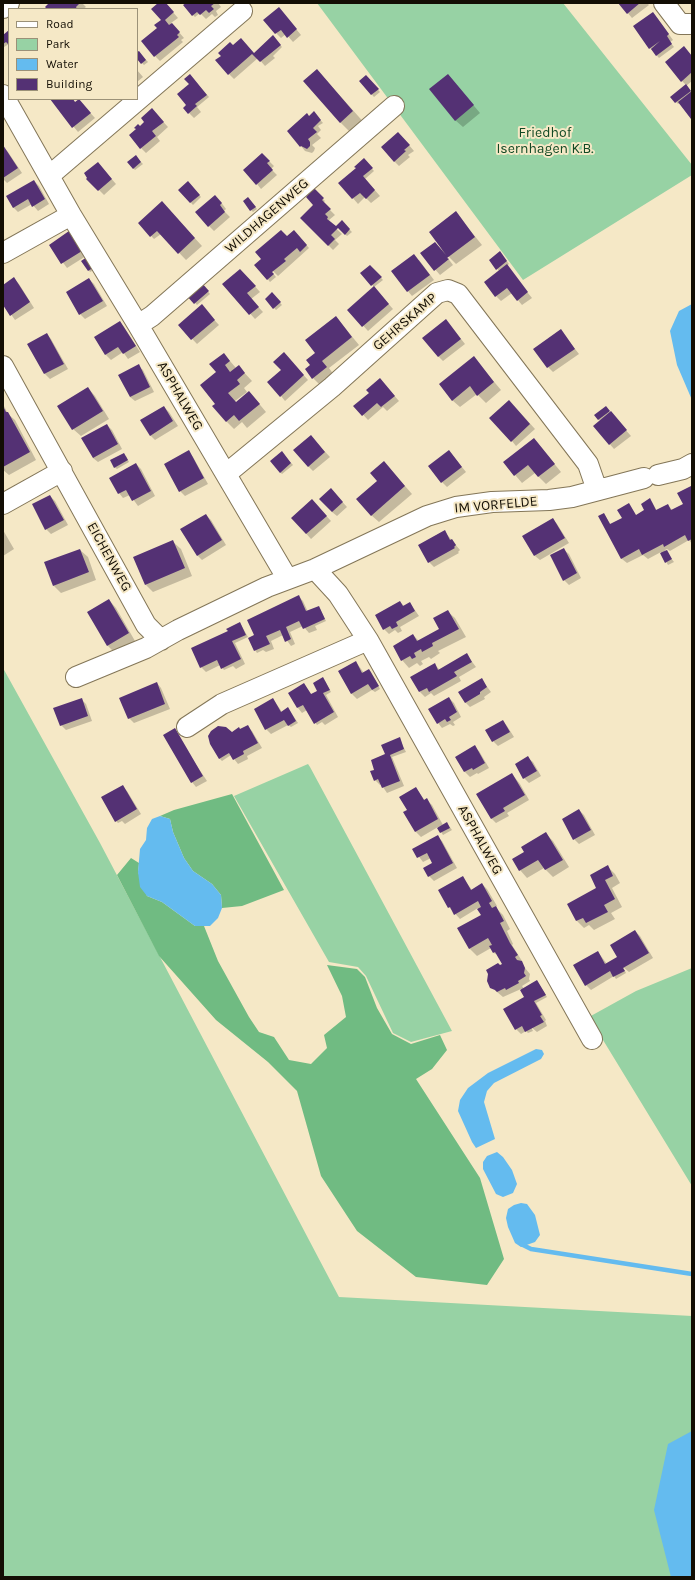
<!DOCTYPE html>
<style>
body{margin:0}
#map{position:relative;width:695px;height:1580px;overflow:hidden;background:#f5e8c6;font-family:Karla,sans-serif}
canvas{display:block}
.frame{position:absolute;inset:0;border:4px solid #130e04;pointer-events:none}
.legend{position:absolute;left:8px;top:8px;width:130px;height:92px;box-sizing:border-box;background:#f5e8c6;border:1px solid #9b9178;margin:0;padding:5px 7px;list-style:none;font-size:12px;color:#130e04}
.legend li{display:flex;align-items:center;gap:8px;height:20px}
.legend b{width:20px;border:1px solid #9b9178}
</style>
<div id="map">
<canvas width="695" height="1580"></canvas>
<div class="frame"></div>
<ul class="legend">
<li><b style="height:5px;background:#fff"></b>Road</li>
<li><b style="height:11px;background:#97d2a4"></b>Park</li>
<li><b style="height:11px;background:#64bbef"></b>Water</li>
<li><b style="height:11px;background:#543174"></b>Building</li>
</ul>
</div>
<script>
const ctx = document.querySelector('canvas').getContext('2d');
ctx.lineJoin = 'round';
function paint(path, color) { ctx.fillStyle = color; ctx.fill(path, 'evenodd'); }
const poly = rows => new Path2D(rows.map(r => 'M' + r).join(''));
function strokePath(path, color, width, dash) { ctx.strokeStyle = color; ctx.lineWidth = width; ctx.lineCap = dash ? 'butt' : 'round'; ctx.setLineDash(dash || []); ctx.stroke(path); }
function write(font, color, halo, rows, align = 'center') {
  ctx.font = font + ' Karla,sans-serif'; ctx.lineWidth = 4; ctx.setLineDash([]); ctx.textBaseline = 'middle'; ctx.strokeStyle = halo; ctx.fillStyle = color; for (const [text, x, y, turn = 0] of rows) {
    ctx.save(); ctx.translate(x, y); ctx.rotate((+turn || 0) * Math.PI / 180); ctx.textAlign = isNaN(turn) ? turn : align; if (halo) ctx.strokeText(text, 0, 0); ctx.fillText(text, 0, 0); ctx.restore();
  }
}
paint(poly([
 [317,3,563,3,692,165,692,175,523,280],
 [3,668,100,843,339,1297,692,1316,692,1577,3,1577],
 [308,764,310,767,452,1031,411,1042,393,1033,366,976,358,967,329,962,234,796],
 [692,968,692,1186,589,1017,636,991]
]), '#97d2a4');
paint(poly([
 [232,794,284,890,242,906,222,908,221,895,212,884,193,871,184,858,173,832,170,819,160,816,174,810],
 [131,858,139,863,138,872,147,896,162,902,195,926,204,926,218,961,249,1017,259,1032,274,1037,289,1060,311,1064,327,1048,324,1035,346,1017,342,996,327,965,357,969,365,977,377,1008,392,1034,411,1044,440,1035,447,1050,432,1069,416,1079,480,1178,504,1259,487,1285,416,1277,357,1231,321,1176,297,1091,268,1062,216,1020,159,956,117,875]
]), '#70bb82');
paint(poly([
 [692,304,692,400,677,365,670,331,679,311],
 [160,816,170,819,173,832,184,858,193,871,212,884,221,895,222,908,218,918,210,926,195,926,162,902,147,896,140,887,138,872,140,849,146,840,147,828,152,819],
 [536,1049,542,1050,544,1054,541,1059,494,1083,487,1091,484,1102,495,1139,476,1148,472,1142,458,1111,460,1100,468,1088,488,1073],
 [497,1152,503,1157,512,1170,517,1184,513,1193,503,1197,496,1194,483,1169,483,1162,487,1156],
 [521,1203,527,1204,535,1215,540,1235,535,1242,521,1247,515,1243,508,1227,506,1218,508,1209,514,1205],
 [692,1431,692,1577,671,1577,654,1510,668,1444]
]), '#64bbef');
paint(poly([
 [50,3,82,3,86,7,83,9,48,9],
 [160,3,165,3,178,18,171,23,184,38,181,40,183,42,160,61,155,56,158,28,162,20],
 [187,3,218,3,221,7,216,11,218,15,215,17,212,14,206,19,200,13,195,17,184,6],
 [619,3,647,3,649,5,632,18],
 [283,13,301,35,293,42,286,34,281,38,276,33],
 [657,18,673,40,670,42,674,47,659,58,650,48],
 [9,31,9,44,4,47,3,36],
 [273,37,282,47,273,56,275,58,265,66,258,58,234,79,229,74,233,46,254,54],
 [139,52,148,62,144,65,137,58,137,54],
 [692,56,692,81,686,86,692,93,692,119,680,103,678,104,676,102,686,85,682,81],
 [137,70,143,77,137,82],
 [317,70,367,126,354,136,340,122],
 [448,75,480,113,463,127,455,120],
 [366,76,380,92,374,97,360,81],
 [194,80,209,97,197,107,201,112,194,118,184,108,188,105],
 [51,99,72,99,76,103,83,105,95,118,78,132],
 [314,113,323,123,318,126,321,130,317,134,321,138,312,145,315,148,314,151,312,153,305,151,301,146,310,117],
 [156,114,168,127,157,137,160,141,146,153,141,148,140,127],
 [403,138,414,151,408,155,410,157,399,166,394,161],
 [3,147,8,152,22,173,7,183,3,179],
 [138,159,143,164,135,170,133,168],
 [267,159,274,166,271,169,277,175,261,189,257,184],
 [364,160,374,171,365,179,380,196,371,203,365,197,358,204,340,183,357,168],
 [102,168,116,184,104,195,88,179],
 [34,181,39,186,49,204,38,211,32,204,18,212,13,207],
 [188,182,201,197,193,205,179,190],
 [314,190,325,201,323,203,335,215,329,220,332,223,331,224,342,234,335,240,339,244,333,250,302,218,316,204],
 [250,200,257,209,253,212,251,210],
 [220,201,226,209,224,211,230,217,214,231,209,226],
 [169,210,202,246,186,260,161,234,154,239,139,223],
 [456,213,482,245,456,264,448,256,447,257,453,265,440,275,421,253,435,243,442,250,443,249],
 [342,222,352,232,347,236,337,226],
 [294,231,309,248,278,276,272,270,271,271,276,277,270,282,256,265],
 [69,233,86,256,67,268,50,245],
 [502,255,509,264,506,266,532,298,522,305,512,293,501,301,496,296,499,271,490,260],
 [419,260,434,280,412,296,392,272],
 [83,261,98,268,90,272],
 [370,266,383,280,374,287,362,274],
 [245,275,260,292,251,299,263,312,255,319,224,285],
 [14,279,19,284,34,308,15,320,3,303,3,286],
 [89,279,94,284,107,306,85,319,80,314],
 [201,283,210,294,197,305,188,295],
 [379,293,393,309,368,331,349,310],
 [274,296,282,305,276,310,274,308],
 [206,311,219,325,197,344,179,325],
 [336,317,359,345,329,368,334,375,320,385,313,378,311,365],
 [120,322,124,327,140,352,128,359,123,352,111,360,106,355,95,338],
 [450,325,465,344,443,361,438,356],
 [561,331,579,354,553,372,548,367],
 [47,334,51,339,68,369,50,379,45,374,29,344],
 [224,354,236,368,239,367,252,381,244,388,247,392,235,401,236,403,256,400,266,412,247,428,242,422,234,429,226,421,216,404,217,373],
 [474,358,501,390,486,403,477,394,460,407,452,400],
 [289,359,308,380,285,401,281,396,282,370],
 [138,366,143,370,154,392,135,401,130,397],
 [385,385,399,401,387,411,383,407,368,420,355,406,370,393],
 [88,388,95,396,109,419,81,436,73,429],
 [3,404,8,414,15,420,36,460,9,475,3,470],
 [514,406,535,429,516,446,512,441],
 [164,407,169,412,178,426,155,440,150,435],
 [608,410,631,436,614,449,594,426,600,421,595,415],
 [107,425,112,430,122,449,98,462,93,458],
 [534,439,561,472,546,484,535,473,522,483,504,462],
 [315,441,330,457,313,471,308,466],
 [189,452,193,457,208,484,185,496,180,491],
 [284,455,293,465,282,474,280,472],
 [126,456,129,462,117,469,114,467],
 [453,456,466,472,447,487,442,482],
 [136,464,141,469,155,496,138,506,130,495,123,498,119,493],
 [391,470,412,494,379,522,371,515],
 [691,487,692,544,689,540,670,551,667,549,665,550,674,562,668,565,661,552,648,559,643,555,627,563,622,559,604,514,611,525,622,519,629,505,636,516,646,511,652,502,657,511,668,505,673,511,685,504],
 [336,495,347,507,337,516,332,512],
 [50,496,55,501,68,525,51,534,46,529],
 [317,506,331,521,311,539,292,518],
 [206,515,211,520,226,545,202,560,197,555],
 [553,519,557,524,569,543,540,560,535,556],
 [3,530,14,549,3,556],
 [444,531,460,550,458,552,459,553,434,567,429,562,419,545],
 [173,542,181,549,192,576,153,592,146,585],
 [80,550,88,557,96,580,61,593,54,586],
 [564,550,569,554,581,578,569,585,564,580],
 [298,596,303,601,308,612,320,609,326,621,315,626,317,630,309,633,303,626,290,632,295,644,291,646,283,635,271,641,274,649,266,652,263,650,257,653,255,650,254,636],
 [109,600,116,608,135,641,115,653,108,646],
 [400,602,404,606,410,603,419,616,400,627,402,631,398,633,395,630,389,634,384,629],
 [447,611,455,618,466,637,438,651,440,653,431,659,429,657,421,661,423,664,420,666,417,663,409,668,402,660,413,635,419,641,440,629],
 [240,623,248,637,235,643,245,664,236,669,233,666,224,670,220,665,206,672,201,667,227,632],
 [467,655,476,667,459,677,461,681,434,696,431,693,425,697,420,692,435,665,440,670],
 [356,662,364,673,369,670,371,672,380,689,375,692,372,690,357,699,352,694,339,672],
 [482,680,491,692,484,697,485,699,470,707,465,702],
 [325,681,331,692,326,695,338,717,325,725,322,722,317,725,307,710,302,713,298,708,304,685,312,695,318,691],
 [157,683,161,688,170,709,134,723,129,718],
 [449,698,454,703,461,717,453,722,455,725,453,726,450,724,442,728,438,723],
 [81,699,86,704,92,721,66,730,61,725],
 [273,699,282,712,288,708,298,723,291,727,288,725,271,734,266,729],
 [503,721,507,726,514,737,498,746,493,741],
 [247,726,252,731,262,748,247,756,248,759,238,764,231,755,222,761,219,758,231,733],
 [399,738,406,752,392,757,404,786,387,793,381,784,380,785,375,780,376,770],
 [474,747,479,751,489,768,478,774,477,773,470,777,465,772,457,757],
 [191,757,207,781,196,787,192,782],
 [528,758,533,762,541,776,529,783,524,778],
 [512,774,520,784,529,800,507,813,509,816,496,823,491,818],
 [122,786,127,791,141,814,125,824,122,821,118,823,116,821],
 [416,788,425,801,427,800,432,805,443,825,447,823,452,830,443,835,438,827,421,837,416,832,405,812,408,810],
 [579,810,584,815,595,835,579,844,574,839],
 [546,834,553,841,569,867,553,877,544,868,527,878,520,870,525,852],
 [437,836,442,841,457,868,434,881,429,876,434,863,431,858,423,862,414,850],
 [608,867,615,874,620,883,612,888,622,907,611,913,615,919,594,930,589,925,584,928,577,921,568,904,598,889],
 [463,878,472,890,482,884,487,889,497,906,495,907,503,915,510,929,507,931,513,944,512,945,522,961,520,962,530,974,529,979,530,981,522,986,524,989,537,981,547,997,536,1003,546,1020,545,1021,547,1026,537,1032,531,1027,533,1031,528,1033,526,1031,521,1034,516,1029,526,998,521,989,503,997,491,987,489,974,503,964,497,953,495,954,491,948,477,956,469,948,482,915,478,908,460,919,449,907],
 [635,931,640,936,653,958,629,972,623,967,626,973,616,979,614,976,591,990,586,985,598,952,607,964,618,958]
]), '#0003');
strokePath(poly([
 [521,1244,531,1249,692,1274]
]), '#64bbef', 4.5);
paint(poly([
 [49,3,80,3,76,7,77,9,47,9,45,7],
 [158,3,166,3,174,12,165,20,169,25,172,23,180,32,177,35,179,37,154,57,141,41,157,28,154,25,161,20,151,9],
 [186,3,215,3,211,6,214,9,209,13,206,10,200,15,197,12,192,16,183,5],
 [618,3,640,3,627,14],
 [279,7,297,29,287,38,281,30,275,34,263,20],
 [653,12,669,34,667,36,672,44,656,56,651,49,660,41,649,49,633,26],
 [9,30,9,45,6,42,3,44,3,35],
 [273,35,281,45,260,62,252,54,228,75,215,60,221,56,218,53,230,42,233,45,241,38,254,53],
 [684,46,692,56,692,72,681,82,665,62],
 [139,51,146,60,141,64,137,59,137,52],
 [317,69,353,111,340,123,303,81],
 [190,74,207,95,195,104,197,106,188,114,183,108,186,105,177,94,189,84,184,79],
 [448,74,474,105,455,121,429,89],
 [366,75,379,89,371,95,359,81],
 [686,84,691,91,675,103,670,97],
 [692,91,692,118,691,119,678,102],
 [50,99,73,99,75,102,79,99,91,113,72,128],
 [152,108,164,122,152,131,156,136,140,149,129,135,136,129,134,128,138,124,140,126,144,122,141,118],
 [314,111,321,120,313,128,317,132,308,139,310,142,310,146,307,149,301,146,300,147,287,131,307,113,309,116],
 [398,132,410,145,404,150,406,151,394,162,381,147],
 [3,145,18,168,3,178],
 [262,153,270,161,267,163,273,170,256,185,243,170],
 [136,155,141,162,133,169,127,162],
 [364,158,373,168,363,176,375,190,366,199,360,193,352,199,338,183,356,168,354,167],
 [98,162,112,179,98,191,86,179,87,178,84,173],
 [34,180,45,199,32,207,28,199,13,208,6,196],
 [188,181,200,195,190,203,178,190],
 [314,188,324,198,322,200,331,209,325,214,328,217,327,219,336,226,342,220,350,229,345,235,338,228,331,235,335,239,328,246,300,218,313,205,306,197],
 [215,195,222,203,220,205,225,212,208,227,195,212],
 [248,197,256,207,250,211,243,201],
 [162,201,195,238,178,254,157,231,150,237,138,223],
 [456,211,475,237,447,258,449,259,434,271,420,253,435,242,446,255,429,232],
 [281,230,287,236,294,230,307,245,300,252,297,248,284,259,286,261,272,272,274,274,267,280,254,265,261,259,255,252],
 [69,231,82,251,61,264,49,245],
 [500,251,507,261,496,270,489,260],
 [414,254,430,275,407,292,391,271],
 [90,255,96,266,88,271,81,261],
 [507,264,528,292,517,301,507,288,495,297,484,282],
 [370,265,382,277,371,286,360,273],
 [240,269,256,286,247,293,259,307,249,315,222,284],
 [14,277,30,302,10,316,3,305,3,285],
 [89,278,103,301,79,315,66,292],
 [201,282,209,291,194,304,186,295],
 [374,286,389,304,362,327,347,310],
 [272,292,281,302,273,309,265,299],
 [202,304,215,320,191,340,178,325],
 [336,316,352,337,322,361,327,367,312,379,305,369,310,365,306,360,315,353,305,340],
 [446,319,461,339,438,357,422,338],
 [120,321,136,346,123,354,118,347,105,355,94,337],
 [561,329,575,349,547,368,533,349],
 [47,333,64,364,44,374,27,344],
 [284,352,304,375,280,397,267,382,281,370,273,362],
 [224,353,230,361,225,365,230,372,239,365,245,373,237,380,240,384,228,393,236,402,249,391,260,404,239,421,234,415,226,422,212,406,215,404,200,385,216,372,209,364],
 [474,356,494,382,477,396,470,386,452,401,439,384],
 [139,364,150,387,130,397,118,375],
 [380,378,395,396,381,407,377,403,362,416,353,406,369,393,366,390],
 [88,387,103,411,72,430,57,406],
 [509,400,530,424,511,442,489,418],
 [3,406,6,412,8,412,30,452,3,467],
 [164,406,173,421,150,436,140,420],
 [606,406,610,411,598,420,594,415],
 [611,411,627,430,609,445,593,426],
 [107,424,118,444,93,458,81,438],
 [311,435,325,452,308,467,293,450],
 [534,438,555,464,538,477,528,465,514,476,503,462],
 [189,450,204,478,179,492,164,464],
 [449,450,462,467,441,483,428,466],
 [282,451,291,463,280,473,270,461],
 [124,453,128,460,114,468,110,460],
 [384,461,405,486,371,516,356,499,377,481,370,473],
 [136,463,151,491,132,501,126,490,118,494,109,478],
 [691,486,692,539,688,541,685,535,664,547,663,544,642,555,639,549,621,559,598,516,604,513,610,524,622,518,617,510,629,503,636,515,644,510,641,504,650,498,656,510,668,504,671,510,683,504,677,493],
 [331,488,343,502,332,512,319,499],
 [50,495,64,520,45,530,32,504],
 [312,499,327,516,306,534,291,518],
 [206,514,222,540,197,556,180,529],
 [553,518,565,538,534,556,522,536],
 [445,530,450,540,452,539,456,545,454,547,455,548,428,563,418,545],
 [173,540,185,568,145,585,133,557],
 [564,548,577,573,563,581,550,555],
 [80,549,89,572,53,586,44,562],
 [667,550,672,559,665,563,660,553],
 [299,595,306,611,319,606,325,619,303,629,299,621,286,627,291,639,285,642,280,630,266,636,270,644,254,651,248,638,254,635,247,620],
 [109,599,129,633,107,646,87,612],
 [400,601,403,606,410,602,415,611,396,622,398,626,392,629,390,626,383,630,375,615],
 [448,610,459,629,432,643,433,646,422,652,421,649,414,653,416,657,412,659,410,656,401,661,393,646,413,634,417,641,439,629,433,618],
 [240,622,246,635,232,641,241,659,221,669,217,660,200,668,191,648,228,631,226,629],
 [467,653,472,662,454,672,457,676,429,692,427,688,419,692,410,677,435,663,438,670],
 [356,661,362,673,369,669,379,686,372,690,368,684,351,694,338,671],
 [323,677,330,690,323,693,334,712,314,724,303,705,297,708,288,693,304,683,311,694,317,691,313,683],
 [482,678,487,687,480,692,480,694,465,703,458,692],
 [157,682,165,704,128,719,119,698],
 [449,697,457,712,449,717,451,720,447,722,445,719,437,724,428,709],
 [82,698,88,716,60,726,53,708],
 [273,698,281,712,288,707,296,721,288,726,284,720,265,730,254,709],
 [503,720,510,732,492,742,485,730],
 [248,725,258,743,243,751,244,754,233,760,229,753,219,759,210,744,208,736,211,731,218,726,226,727,232,732,239,727,240,729],
 [175,728,203,776,191,783,163,735],
 [400,737,404,749,390,755,400,781,382,788,378,779,374,781,370,771,374,770,371,760,385,754,381,745],
 [475,745,485,763,473,770,472,768,464,772,455,757],
 [528,756,537,771,523,779,515,764],
 [512,773,525,795,503,808,505,811,491,819,476,794],
 [123,785,137,809,115,822,101,797],
 [416,787,424,800,427,798,438,819,415,832,403,812,407,810,399,797],
 [579,809,591,830,573,840,562,819],
 [447,822,450,828,440,833,437,828],
 [546,832,563,860,545,870,538,860,519,871,512,859,524,852,521,847],
 [438,835,453,863,428,877,423,868,432,863,427,853,417,858,412,849],
 [608,865,613,876,605,880,615,899,604,905,608,912,586,923,583,918,576,921,567,904,596,888,590,875],
 [463,876,471,890,482,883,492,901,489,903,492,908,496,906,504,921,500,923,510,943,518,955,515,957,517,960,522,961,525,968,524,973,526,976,518,981,519,983,506,990,505,988,497,992,495,990,490,988,487,981,488,974,486,970,498,963,500,965,502,964,495,952,493,953,489,946,492,945,488,938,469,949,457,928,481,915,477,909,481,907,478,901,454,915,450,907,448,908,438,890],
 [635,930,649,953,623,968,625,971,613,977,610,971,585,986,573,965,598,951,605,964,617,957,610,945],
 [537,980,546,995,534,1001,542,1015,540,1016,544,1022,525,1032,522,1026,515,1030,503,1009,524,997,520,990]
]), '#543174');
const minor = poly([
 [664,3,680,24,690,24],
 [3,8,9,3],
 [3,95,71,215,138,325,287,578],
 [49,176,242,11],
 [3,253,71,215],
 [138,325,152,316,394,106],
 [3,366,146,625,161,640],
 [226,474,332,387,437,293,448,290,458,294,588,464,597,490],
 [658,475,683,469,692,464],
 [3,504,62,471],
 [315,569,338,594,368,640,592,1039],
 [76,677,146,648,178,630,267,587,315,569,427,516,456,507,492,502,549,500,572,497,644,478],
 [187,727,222,704,368,640]
]);
strokePath(minor, '#837658', 22);
strokePath(minor, '#fff', 20);
write('14px', '#114924', '#f5e8c6', [
 ["Friedhof",545,133],
 ["Isernhagen K.B.",545,149]
]);
write('14px', '#130e04', '#f5e8c6', [
 ["WILDHAGENWEG",267,216,-41],
 ["GEHRSKAMP",405,322,-41],
 ["ASPHALWEG",180,396,60],
 ["IM VORFELDE",496,505,-5],
 ["EICHENWEG",109,557,61],
 ["ASPHALWEG",480,840,61]
]);
</script>
